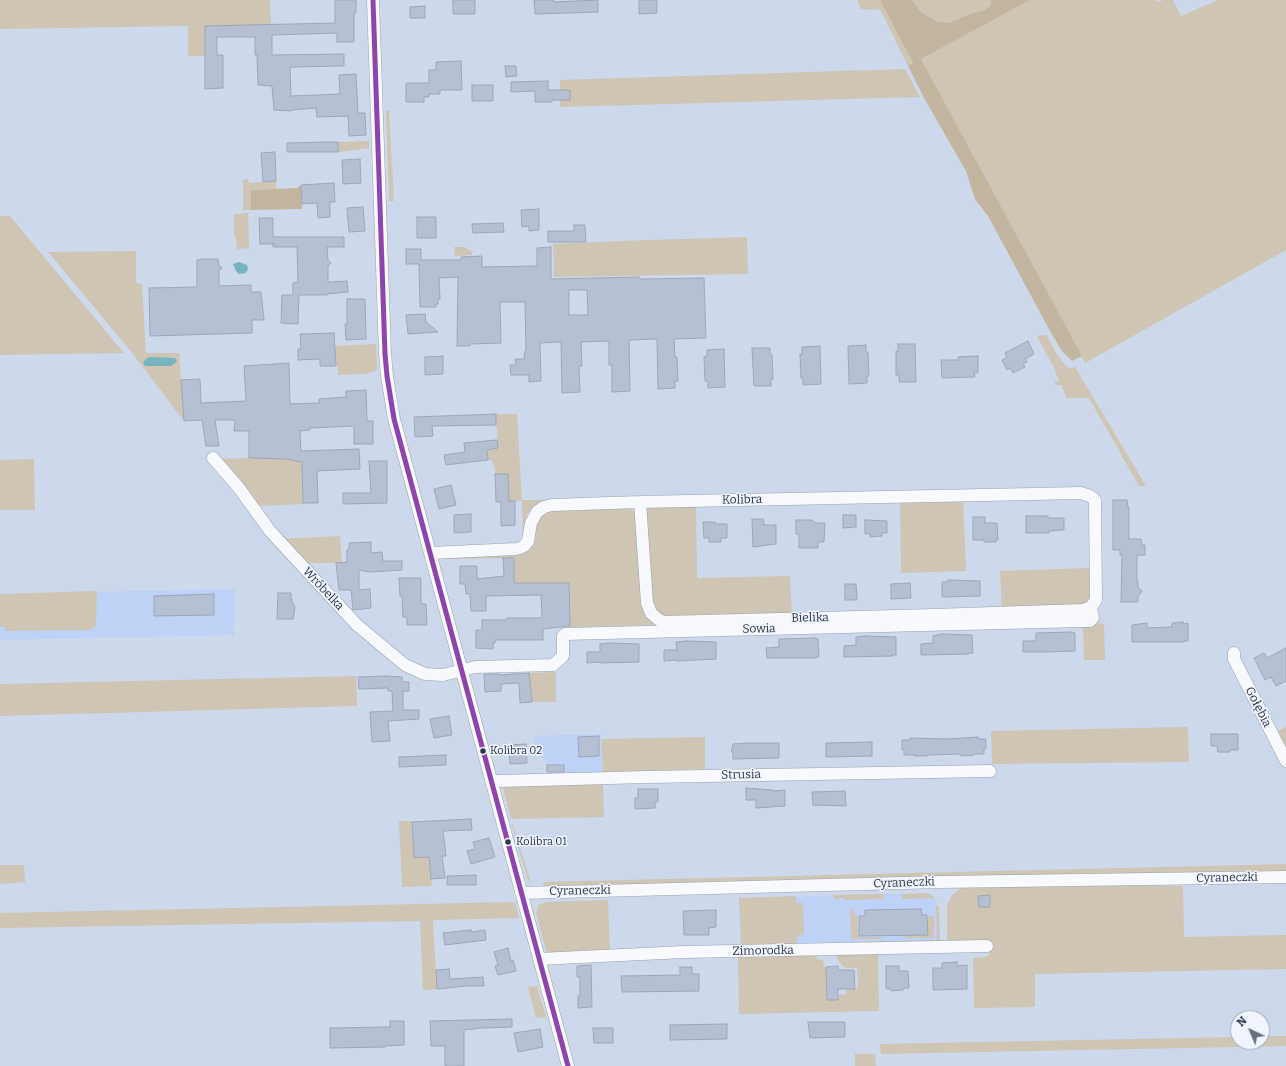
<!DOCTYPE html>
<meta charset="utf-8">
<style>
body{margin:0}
#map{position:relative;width:1286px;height:1066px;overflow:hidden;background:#cdd8ea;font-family:Bitter,serif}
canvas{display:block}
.north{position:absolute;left:1230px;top:1010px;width:40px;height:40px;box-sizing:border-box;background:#eff4fe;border:1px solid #a2a8b6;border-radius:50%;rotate:316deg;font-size:11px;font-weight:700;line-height:16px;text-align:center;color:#2e3749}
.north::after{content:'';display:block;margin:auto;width:14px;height:18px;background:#666f81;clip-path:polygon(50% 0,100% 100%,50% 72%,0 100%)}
</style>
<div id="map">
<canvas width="1286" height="1066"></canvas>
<div class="north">N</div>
</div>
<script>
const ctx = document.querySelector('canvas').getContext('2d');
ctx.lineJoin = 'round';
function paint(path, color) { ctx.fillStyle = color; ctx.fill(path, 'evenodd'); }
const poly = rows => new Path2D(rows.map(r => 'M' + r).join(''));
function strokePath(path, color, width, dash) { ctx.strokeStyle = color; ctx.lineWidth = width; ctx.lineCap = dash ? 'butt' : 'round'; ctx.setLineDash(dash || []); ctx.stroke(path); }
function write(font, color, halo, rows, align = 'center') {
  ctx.font = font + ' Bitter,serif'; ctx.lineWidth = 3; ctx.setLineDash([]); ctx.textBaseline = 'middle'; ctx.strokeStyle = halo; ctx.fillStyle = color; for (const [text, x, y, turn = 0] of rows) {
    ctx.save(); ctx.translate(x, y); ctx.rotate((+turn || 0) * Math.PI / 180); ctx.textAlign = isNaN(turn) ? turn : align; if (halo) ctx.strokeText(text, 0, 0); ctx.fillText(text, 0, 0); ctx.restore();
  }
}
paint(poly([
 [235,589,234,635,0,640,0,594],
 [600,734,603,772,547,774,547,760,536,755,535,736],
 [928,893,935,898,938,905,939,942,741,947,739,898]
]), '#bed1f6');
paint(poly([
 [0,0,270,0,271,25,205,26,205,56,188,56,188,26,0,29],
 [857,0,880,0,913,63,908,66,880,9,877,10,861,9],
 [912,0,991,0,991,5,985,10,969,14,959,19,948,23,936,21,921,12],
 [1030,0,1156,0,1158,2,1163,0,1173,0,1181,16,1218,0,1286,0,1286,250,1085,363,921,59],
 [905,69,920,97,560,107,560,80],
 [386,111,389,111,394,201,389,201],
 [369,141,369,148,338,152,338,142],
 [248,179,249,183,276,181,276,189,251,190,251,210,243,210,243,180],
 [248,213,249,248,237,249,236,238,234,235,234,214],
 [0,216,10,216,124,353,0,355],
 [747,237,748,274,554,277,553,244,620,241],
 [454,247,464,247,472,252,472,255,455,256],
 [136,251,136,283,142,284,146,353,179,353,184,421,133,354,48,252],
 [1047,335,1057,355,1069,369,1075,367,1146,486,1139,486,1089,398,1067,398,1061,385,1055,385,1055,382,1059,381,1054,368,1037,336],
 [376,344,377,370,366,374,338,375,338,366,336,366,335,346],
 [496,414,517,414,522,500,548,500,531,509,527,514,523,537,522,501,509,501,508,474,495,474,495,467,491,460,488,460,487,450,498,448],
 [278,457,302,462,303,504,256,506,217,459],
 [34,459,35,510,0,510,0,460],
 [963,498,966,571,901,573,900,507,902,500],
 [696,505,697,578,790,576,792,616,666,617,658,612,652,605,645,511,650,506],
 [626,507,634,511,637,515,645,611,659,625,570,627,569,583,514,583,513,558,442,559,442,558,524,552,529,550,533,546,534,528,536,521,546,511],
 [340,536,342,563,303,563,281,539],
 [1090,568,1090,595,1087,602,1081,607,1002,611,1000,571],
 [97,591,96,625,91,630,5,631,5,627,0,627,0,594],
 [1095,623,1104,624,1105,660,1084,660,1083,624],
 [556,672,556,702,532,702,529,673],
 [356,676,357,706,0,716,0,684],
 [1188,727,1189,762,992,764,991,731],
 [1286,727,1286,751,1276,732],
 [705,737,705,769,603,772,601,739],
 [603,784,604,817,511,819,503,788,511,785],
 [399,821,412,821,414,858,429,857,432,886,402,887],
 [512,824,513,824,531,883,527,878],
 [1286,864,1286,871,1084,874,544,887,543,882],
 [0,865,24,865,25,882,0,884],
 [1092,885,1183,886,1184,937,1286,935,1286,969,1035,974,1035,1007,974,1008,973,958,986,957,989,955,988,941,947,942,947,905,952,895,959,890,959,888],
 [928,893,935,898,902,899,902,894],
 [884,894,884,899,845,900,844,898,839,898,839,900,837,900,834,898,833,895],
 [796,896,796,903,803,903,804,935,797,935,797,945,741,947,739,898],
 [608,900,610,951,547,954,536,913,538,905,547,902],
 [515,902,519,918,433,920,437,989,423,990,420,921,0,928,0,913],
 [936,905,939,906,940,942,851,944,851,942,937,940],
 [850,907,857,916,858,937,882,937,882,939,851,939],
 [928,916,934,916,934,938,905,938,905,935,928,935],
 [738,954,817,955,817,959,823,960,824,967,826,967,827,1000,838,1000,838,995,846,994,846,989,857,989,858,982,857,968,845,968,838,961,836,955,878,954,879,1011,739,1014],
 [537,986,546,1017,536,1018,528,987],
 [1262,1036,1286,1036,1286,1046,881,1054,880,1044,1238,1037,1238,1042,1262,1042],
 [855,1054,875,1054,876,1066,855,1066]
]), '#cec5b4');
paint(poly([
 [880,0,912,0,921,12,936,21,948,23,959,19,969,14,985,10,991,5,991,0,1030,0,921,59,1082,356,1072,361,1062,351,1050,331,988,216,975,199,966,171,924,98,908,66,913,63],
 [301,185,302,209,251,210,251,190,297,188]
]), '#c2b6a0');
paint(poly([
 [239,262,247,265,248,269,246,273,239,274,236,271,233,264],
 [149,357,175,358,177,361,171,366,145,366,143,363,144,361]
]), '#76b4be');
const building = poly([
 [335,0,356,0,356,13,354,13,354,42,337,42,337,33,272,35,272,55,344,54,344,66,290,67,291,96,340,94,339,75,356,74,358,113,365,113,366,135,349,136,348,116,317,117,316,108,291,110,291,111,274,110,272,86,258,85,257,55,255,55,255,37,217,37,217,55,223,55,223,88,205,89,205,26,335,23,335,0],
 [453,0,475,0,475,14,453,14,453,0],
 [534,0,554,0,554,2,598,0,598,12,535,14,534,0],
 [639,0,657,0,657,13,639,14,639,0],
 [425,6,425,18,410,18,410,7,425,6],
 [461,61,462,90,440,90,440,94,429,94,429,97,424,97,424,102,406,102,406,83,429,83,429,70,436,70,436,62,461,61],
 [505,66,516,66,517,76,506,77,505,66],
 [548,81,548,90,570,90,570,100,552,100,552,102,535,102,535,91,511,92,511,82,548,81],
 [472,85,493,85,493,101,472,101,472,85],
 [326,142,338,142,338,152,287,152,287,143,326,142],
 [275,152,276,181,263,182,261,153,275,152],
 [360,159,361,183,343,184,342,160,360,159],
 [334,183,335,202,330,202,330,217,318,218,317,203,302,204,301,185,334,183],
 [363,207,365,231,349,232,347,208,363,207],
 [539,209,539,230,529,231,529,226,522,227,521,210,539,209],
 [417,217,436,217,436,238,417,238,417,217],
 [259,218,273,218,273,237,344,237,344,247,327,247,328,260,331,263,328,266,328,282,347,281,348,292,327,294,327,295,299,295,298,324,281,323,282,295,293,295,293,283,298,282,297,247,273,247,273,243,273,244,260,244,259,218],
 [503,223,504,232,473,233,472,224,503,223],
 [574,225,585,225,586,242,548,242,548,231,574,231,574,225],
 [551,247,551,279,639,277,640,279,704,278,706,338,674,339,675,357,677,357,678,381,675,381,675,388,658,389,657,339,629,340,630,391,612,392,612,365,609,365,609,341,581,342,582,366,579,366,580,392,562,393,561,342,540,343,541,381,529,382,529,375,511,375,510,365,516,365,515,359,524,359,525,351,526,351,525,302,500,302,501,343,470,344,470,346,457,346,458,277,439,278,440,299,438,300,438,304,436,304,436,307,420,307,419,264,406,264,406,249,421,249,421,260,461,260,461,257,482,256,482,267,537,266,537,248,551,247],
 [569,290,587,290,588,315,569,315,569,290],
 [203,259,218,259,219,265,222,268,219,270,219,286,251,285,251,292,261,292,264,320,252,320,252,333,150,336,149,288,197,287,197,260,203,259],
 [347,299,365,299,366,339,346,340,345,324,347,324,347,299],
 [425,314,426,322,438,332,408,334,406,315,425,314],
 [334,333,336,366,320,366,320,359,298,360,298,349,301,349,300,334,334,333],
 [1028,341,1034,354,1025,359,1027,362,1023,364,1025,367,1013,373,1010,368,1007,370,1002,360,1007,358,1005,353,1028,341],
 [898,344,915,344,916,382,899,382,899,375,896,375,896,351,898,351,898,344],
 [866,345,866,352,868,352,869,376,867,376,867,383,849,384,848,346,866,345],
 [820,346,821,384,803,385,803,378,801,378,800,354,802,354,802,347,820,346],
 [752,348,770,348,770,355,772,355,773,379,771,379,771,386,754,386,752,348],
 [724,349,725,387,708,388,708,381,705,381,704,357,707,356,707,350,724,349],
 [443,356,443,374,425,375,425,357,443,356],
 [978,356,978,373,974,373,975,377,942,378,941,360,958,360,958,357,978,356],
 [289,363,290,404,319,403,319,399,346,397,346,391,366,390,367,421,373,421,373,444,354,444,354,426,310,428,310,430,300,431,301,451,359,449,360,469,317,471,318,503,303,503,302,462,287,459,249,458,249,431,234,431,235,420,215,420,219,446,206,446,202,420,184,421,181,380,200,379,201,403,246,401,244,366,289,363],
 [496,414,496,425,432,426,433,436,415,437,414,417,496,414],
 [497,440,498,448,487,450,488,460,446,465,444,455,465,452,464,443,497,440],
 [369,461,387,461,387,503,343,504,343,493,371,493,369,461],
 [495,474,508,474,509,501,508,501,515,501,515,525,501,526,501,502,496,502,495,474],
 [451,485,456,505,439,509,434,489,451,485],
 [1113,500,1127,500,1128,507,1129,507,1129,539,1141,539,1142,545,1145,545,1145,555,1137,555,1137,582,1138,582,1138,587,1142,591,1138,597,1138,602,1121,602,1122,555,1120,555,1120,550,1113,550,1113,500],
 [471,514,471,532,454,533,454,515,471,514],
 [843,515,856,515,856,527,843,528,843,515],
 [1026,516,1048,516,1048,518,1064,518,1064,530,1049,531,1049,533,1026,533,1026,516],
 [973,517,985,517,985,523,997,523,998,540,996,540,996,542,984,542,984,540,973,540,973,517],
 [752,519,763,519,764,525,776,525,776,544,753,547,752,519],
 [796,520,812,520,815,523,825,523,824,542,818,542,818,548,799,548,799,534,796,534,796,520],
 [865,520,887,521,887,533,882,533,882,536,870,537,870,533,865,534,865,520],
 [703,522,715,522,715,524,727,524,727,538,721,538,721,542,709,542,709,538,704,538,703,522],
 [371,542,371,553,382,552,383,561,402,561,402,570,369,572,359,570,359,590,370,589,371,608,353,610,351,590,339,590,336,563,347,562,347,550,349,549,349,543,371,542],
 [503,558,514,558,514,583,569,583,570,626,543,629,543,640,495,640,495,643,493,643,493,649,476,648,476,630,482,630,482,620,507,620,507,618,542,618,541,595,486,596,486,611,471,611,470,594,466,594,465,584,460,584,460,566,477,566,477,579,504,576,503,558],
 [399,578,421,578,421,604,426,604,427,625,407,625,407,617,403,617,402,596,400,596,399,578],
 [948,580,980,581,980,596,942,597,942,582,948,582,948,580],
 [910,583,911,598,891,599,891,584,910,583],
 [845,584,856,584,857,600,845,600,845,584],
 [278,593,291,593,291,599,292,599,292,602,295,607,293,619,277,619,278,593],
 [214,594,214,615,154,616,154,596,214,594],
 [1183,622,1183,624,1188,623,1188,641,1184,641,1184,642,1132,642,1132,625,1147,623,1147,628,1172,627,1172,623,1183,622],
 [1071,632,1075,633,1075,651,1046,652,1023,652,1023,641,1036,641,1036,633,1071,632],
 [942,634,972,635,973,653,969,653,969,654,921,655,921,644,933,643,933,636,942,634],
 [866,636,896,637,896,655,892,655,893,656,844,657,844,646,856,645,856,637,866,636],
 [815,638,818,639,819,657,815,658,767,658,766,648,779,647,779,639,815,638],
 [686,641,716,642,716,659,677,661,677,660,664,661,664,650,677,650,676,642,686,641],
 [609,643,639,644,639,662,600,663,600,662,587,663,587,652,600,652,600,644,609,643],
 [1286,648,1286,681,1276,686,1271,677,1265,680,1254,658,1264,653,1267,658,1286,648],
 [529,673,532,702,520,703,519,683,501,684,501,691,485,692,484,674,500,674,500,675,529,673],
 [386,676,402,677,402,682,409,682,409,691,403,691,403,710,419,710,419,719,388,721,390,741,372,742,370,712,393,711,392,691,388,691,388,688,359,689,358,677,386,676],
 [449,716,452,735,434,738,430,719,449,716],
 [1211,734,1238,734,1238,750,1230,750,1230,752,1218,752,1217,746,1211,746,1211,734],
 [599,736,599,756,579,757,578,737,599,736],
 [978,737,978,739,986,739,986,749,984,749,984,754,974,754,974,755,961,756,961,754,927,755,927,756,914,756,914,755,904,755,904,750,902,750,902,740,910,740,910,738,947,739,978,737],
 [872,742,872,756,826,757,826,743,872,742],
 [747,743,779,743,779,758,733,759,733,753,731,751,732,749,733,744,747,743],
 [526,744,527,763,510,764,509,745,526,744],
 [446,755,446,765,399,767,399,757,446,755],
 [547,765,564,765,564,772,547,772,547,765],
 [746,788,773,790,773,791,785,790,785,806,756,808,756,800,746,800,746,788],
 [638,789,658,789,658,802,655,802,655,808,635,809,635,798,638,798,638,789],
 [845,791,846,806,813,805,812,792,845,791],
 [471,819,472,830,443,831,446,856,442,856,445,878,431,879,429,857,414,858,412,822,471,819],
 [489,838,495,857,471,864,467,851,475,849,473,842,489,838],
 [476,875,476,885,447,885,447,876,476,875],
 [990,895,990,907,979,907,978,896,990,895],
 [921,909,922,915,927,915,928,935,859,936,859,916,865,916,865,910,921,909],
 [716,910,716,927,709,928,709,935,684,935,683,911,716,910],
 [471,930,471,932,485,930,486,940,445,945,443,933,471,930],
 [508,948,511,961,513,960,516,971,498,975,495,966,498,965,494,952,508,948],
 [957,962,957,966,967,965,967,989,933,990,933,968,942,968,942,963,957,962],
 [591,965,592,1007,578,1008,578,996,580,996,580,977,577,977,577,966,591,965],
 [838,966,838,970,854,970,855,989,838,989,838,1000,827,1000,826,967,838,966],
 [886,966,899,966,899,971,908,971,909,988,903,988,903,990,891,991,891,989,886,989,886,966],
 [680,967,692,967,692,974,699,974,699,991,622,992,621,976,680,975,680,967],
 [449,969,450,979,483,977,484,986,467,986,437,989,436,970,449,969],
 [512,1019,512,1027,482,1028,464,1030,464,1066,445,1066,445,1046,431,1046,430,1021,512,1019],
 [390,1021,404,1021,404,1045,385,1046,385,1047,330,1048,330,1028,390,1027,390,1021],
 [808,1022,845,1022,845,1037,810,1038,808,1022],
 [727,1024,727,1039,670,1040,670,1025,727,1024],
 [593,1028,613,1028,613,1043,594,1043,593,1028],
 [540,1029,543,1047,518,1052,514,1033,540,1029]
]);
paint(building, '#b6c0d2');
strokePath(building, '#9ea7b7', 1);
const street = poly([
 [373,0,385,354,387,376,394,419,568,1066],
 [213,458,239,488,270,531,357,625,405,665,425,674,443,675,475,667,553,665,563,656,563,636,565,634,1083,621,1090,621,1093,618,1091,607],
 [430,553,516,549,520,548,524,546,528,541,531,523,537,512,544,507,552,505,640,502,1081,493,1090,496,1095,500,1096,600,1091,607,1083,610,934,615,664,622,659,620,651,613,647,603,640,502],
 [1234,653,1234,659,1286,761],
 [492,783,498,781,647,777,990,771],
 [521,893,941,882,1286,877],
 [539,959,684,952,987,946]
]);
strokePath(street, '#99a2b1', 13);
strokePath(street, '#f8f9fc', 12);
strokePath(poly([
 [373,0,385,354,387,376,394,419,568,1066]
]), '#8e44ad', 5);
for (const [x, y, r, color] of [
 [483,751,3.5,"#2e3749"],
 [508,842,3.5,"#2e3749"]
]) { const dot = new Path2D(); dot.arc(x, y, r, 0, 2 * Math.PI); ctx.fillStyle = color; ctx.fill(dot); strokePath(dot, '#eff4fe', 1.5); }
write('11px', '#2e3749', '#eff4fe', [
 ["Kolibra 02",490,751],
 ["Kolibra 01",516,842]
], 'left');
write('12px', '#2e3749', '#eff4fe', [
 ["Kolibra",742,500,-1],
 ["Wróbelka",323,589,47],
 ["Bielika",810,618,-1],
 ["Sowia",759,629,-1],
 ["Gołębia",1258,707,63],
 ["Strusia",741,775,-1],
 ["Cyraneczki",1227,878,-1],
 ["Cyraneczki",904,883,-2],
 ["Cyraneczki",580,891,-1],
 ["Zimorodka",763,951,-1]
]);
</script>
